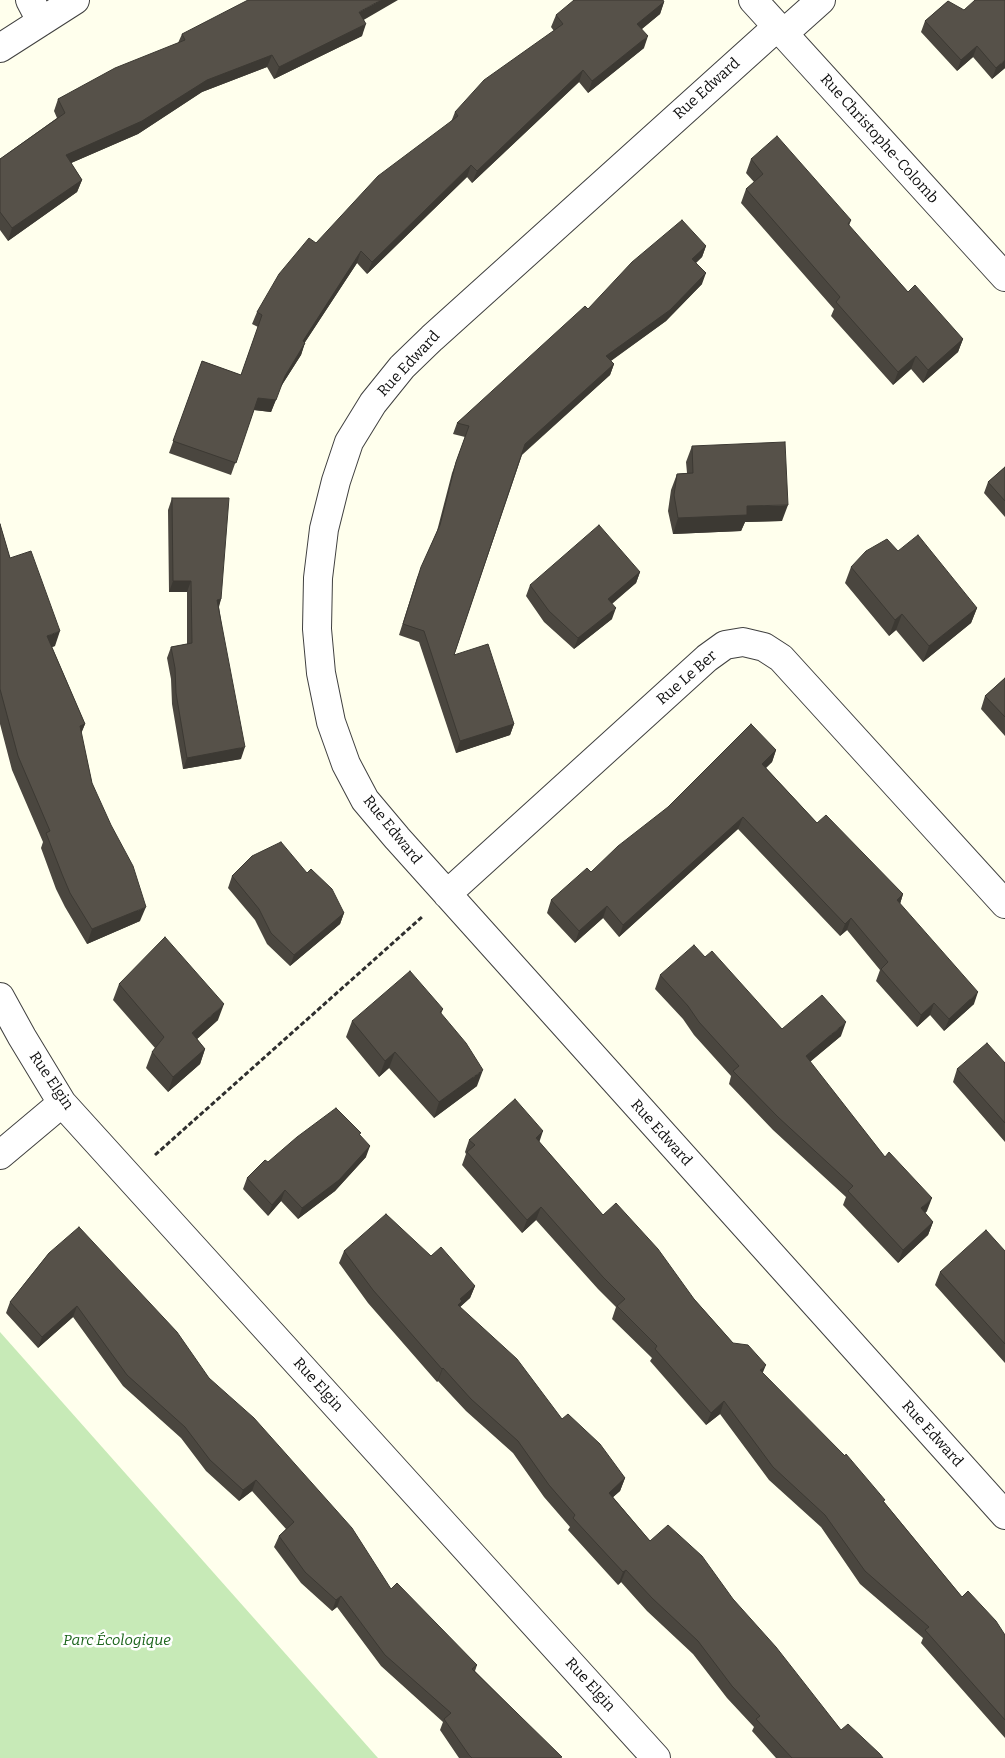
<!DOCTYPE html>
<meta charset="utf-8">
<style>
body{margin:0}
canvas{display:block;background:#ffffed}
</style>
<canvas width="1005" height="1758"></canvas>
<script>
const ctx = document.querySelector('canvas').getContext('2d');
ctx.lineJoin = 'round';
function paint(path, color) { ctx.fillStyle = color; ctx.fill(path, 'evenodd'); }
const poly = rows => new Path2D(rows.map(r => 'M' + r).join(''));
function strokePath(path, color, width, dash) { ctx.strokeStyle = color; ctx.lineWidth = width; ctx.lineCap = dash ? 'butt' : 'round'; ctx.setLineDash(dash || []); ctx.stroke(path); }
function write(font, color, halo, rows, align = 'center') {
  ctx.font = font + ' Bitter,serif'; ctx.lineWidth = 5; ctx.setLineDash([]); ctx.textBaseline = 'middle'; ctx.strokeStyle = halo; ctx.fillStyle = color; for (const [text, x, y, turn = 0] of rows) {
    ctx.save(); ctx.translate(x, y); ctx.rotate((+turn || 0) * Math.PI / 180); ctx.textAlign = isNaN(turn) ? turn : align; if (halo) ctx.strokeText(text, 0, 0); ctx.fillText(text, 0, 0); ctx.restore();
  }
}
paint(poly([
 [0,1332,378,1758,0,1758]
]), '#c7eab7');
const minor = poly([
 [30,0,41,21],
 [753,0,1005,277],
 [777,27,432,338,402,367,373,403,349,442,336,481,324,529,318,578,317,629,321,673,331,722,346,764,365,800,397,838,1005,1515],
 [783,34,821,0],
 [0,48,75,0],
 [447,894,707,658,725,645,743,642,764,647,781,658,1005,904],
 [0,997,22,1037,62,1103,656,1758],
 [0,1155,62,1103]
]);
strokePath(minor, '#404040', 30);
strokePath(poly([
 [155,1155,422,917]
]), '#2f2f2f', 3, [5, 2.5]);
strokePath(minor, '#fff', 28);
paint(poly([
 [948,1,1005,68,992,79,973,57,957,71,921,32,925,21],
 [664,2,660,14,642,29,644,48,588,93,579,82,472,183,467,177,367,274,357,263,305,342,301,355,280,388,271,412,254,410,231,475,169,453,202,361,241,375,258,327,252,324,257,312,316,243,451,122,455,112,554,31,551,27,556,15],
 [364,20,362,36,274,79,267,67,202,92,138,134,71,163,82,180,77,192,8,241,0,230,0,159,57,118,54,111,58,99,178,43,182,34],
 [751,159,851,220,849,226,908,292,963,339,958,352,923,383,911,369,893,385,831,316,834,309,741,203,746,189,754,182,746,173],
 [706,246,702,257,696,263,702,284,666,321,611,361,614,364,610,375,522,455,454,655,514,724,510,735,456,753,419,642,399,635,417,578,437,531,452,473,465,437,453,434,457,423,588,309],
 [692,446,782,521,745,522,741,531,673,534,668,511,671,490,677,474,687,473,686,462],
 [1005,467,1005,517,984,493,988,482],
 [172,498,221,599,219,607,241,759,183,769,172,704,171,679,167,658,171,647,187,644,187,592,169,592,168,510],
 [0,524,10,558,55,646,52,647,85,724,81,733,92,783,140,921,87,944,65,907,56,889,41,848,43,842,12,770,0,724],
 [898,551,977,608,971,623,923,662,896,630,889,636,845,583,851,567],
 [640,572,636,583,612,604,612,619,574,649,544,622,526,596,530,585],
 [1005,678,1005,736,981,709,985,696],
 [776,750,772,762,766,768,817,823,903,894,900,904,974,1004,944,1031,930,1015,917,1027,876,981,880,970,847,930,840,936,738,829,619,937,603,918,575,943,547,913,551,900,591,872],
 [307,873,344,913,340,924,290,966,267,944,255,920,228,888,232,876],
 [705,957,782,1029,841,1036,810,1062,927,1211,925,1213,933,1222,928,1235,898,1263,843,1205,846,1197,773,1130,729,1084,731,1076,694,1035,683,1019,655,989,660,975],
 [119,984,218,1020,197,1039,205,1049,200,1064,168,1092,146,1068,152,1052,155,1048,113,1000],
 [443,1009,441,1014,477,1086,434,1118,389,1068,379,1077,346,1037,352,1021],
 [1005,1063,1005,1142,953,1082,957,1069],
 [360,1135,366,1157,335,1191,298,1219,281,1201,268,1216,243,1189,247,1178,268,1162],
 [469,1140,539,1142,603,1215,694,1299,733,1343,884,1502,962,1597,1005,1635,1005,1738,921,1643,923,1638,860,1584,821,1527,769,1480,720,1414,706,1425,650,1361,652,1358,612,1319,616,1307,598,1289,536,1220,522,1233,462,1165,466,1154,465,1152],
 [344,1251,431,1256,475,1286,470,1298,460,1307,562,1419,625,1478,620,1491,613,1497,650,1541,733,1599,841,1730,883,1758,776,1758,752,1731,754,1727,727,1698,693,1654,647,1611,621,1582,618,1585,568,1530,570,1527,544,1497,513,1453,466,1411,438,1381,437,1382,368,1303,339,1263],
 [1005,1251,1005,1363,935,1285,940,1272],
 [49,1253,209,1378,391,1589,477,1665,475,1671,561,1758,459,1758,440,1730,443,1722,381,1666,337,1607,332,1611,301,1583,274,1547,279,1536,286,1529,252,1491,239,1501,206,1471,181,1438,123,1386,73,1317,38,1348,6,1313,10,1302]
]), '#4a463f');
paint(poly([
 [381,0,398,0,355,25,359,12],
 [664,2,660,14,633,36,637,24],
 [366,24,362,36,274,79,279,67],
 [648,36,644,48,588,93,592,81],
 [977,46,973,57,957,71,961,60],
 [272,55,267,67,202,92,138,134,62,167,66,155,207,80],
 [1005,60,1005,68,992,79,996,68],
 [583,70,579,82,472,183,477,171],
 [471,165,467,177,367,274,372,262],
 [82,180,77,192,8,241,12,228],
 [706,246,702,257,688,270,692,259],
 [361,251,357,263,298,353,303,341],
 [706,273,702,284,666,321,602,367,606,356],
 [963,339,958,352,923,383,928,370],
 [305,343,301,355,280,388,285,376],
 [916,356,911,369,893,385,898,372],
 [614,364,610,375,521,455,525,444],
 [258,398,276,400,271,412,254,410],
 [788,505,782,521,745,522,741,531,673,534,678,518,747,506],
 [640,572,636,583,604,610,608,599],
 [173,581,191,581,187,592,169,592],
 [221,599,217,611,217,600],
 [616,608,612,619,574,649,578,638],
 [977,608,971,623,923,662,929,646],
 [902,614,896,630,889,636,895,620],
 [60,631,55,646,42,650,47,636],
 [85,724,79,739,80,726],
 [514,724,510,735,456,753,460,741],
 [245,747,241,759,183,769,187,758],
 [776,750,772,762,757,776,762,764],
 [743,817,738,829,619,937,623,925],
 [903,894,899,907,897,900],
 [607,906,603,918,575,943,579,931],
 [146,907,140,921,87,944,92,929],
 [344,913,340,924,290,966,294,955],
 [851,918,847,930,840,936,845,924],
 [978,992,974,1004,944,1031,949,1019],
 [934,1003,930,1015,917,1027,921,1015],
 [224,1004,218,1020,186,1049,192,1033],
 [846,1022,841,1036,801,1069,806,1056],
 [205,1049,200,1064,168,1092,173,1077],
 [395,1052,389,1068,379,1077,385,1061],
 [483,1070,477,1086,434,1118,439,1102],
 [543,1131,539,1143,536,1138],
 [370,1146,366,1157,335,1191,298,1219,302,1208],
 [285,1190,281,1201,268,1216,272,1205],
 [932,1198,927,1211,916,1222,921,1208],
 [541,1207,536,1220,522,1233,527,1220],
 [933,1222,928,1235,898,1263,903,1250],
 [475,1286,470,1298,460,1307,454,1318,460,1299],
 [77,1306,73,1317,38,1348,42,1337],
 [766,1365,761,1377,760,1370],
 [443,1368,438,1381,437,1382,442,1369],
 [724,1401,720,1414,706,1425,711,1413],
 [625,1478,620,1491,604,1505,609,1493],
 [256,1480,252,1491,239,1501,243,1490],
 [626,1570,621,1582,618,1585,623,1572],
 [341,1596,337,1607,332,1611,336,1600]
]), '#3c3933');
const building = poly([
 [248,0,381,0,359,12,366,24,279,67,272,55,207,80,142,121,66,155,82,180,12,228,0,212,0,159,65,113,58,99,115,68,185,40,182,34,248,0],
 [574,0,663,0,664,2,637,24,648,36,592,81,583,70,477,171,471,165,372,262,361,251,303,341,305,343,285,376,276,400,258,398,236,463,173,441,202,361,241,375,262,315,257,312,279,274,309,238,316,243,378,176,458,116,455,112,484,80,563,24,556,15,574,0],
 [975,0,1005,0,1005,60,996,68,977,46,961,60,925,21,948,1,964,10,975,0],
 [777,136,851,220,848,224,908,292,915,285,963,339,928,370,916,356,898,372,836,302,840,297,746,189,763,174,751,159,777,136],
 [682,220,706,246,692,259,706,273,670,310,606,356,614,364,525,444,454,655,488,644,514,724,460,741,424,631,403,624,421,567,440,525,456,462,469,426,457,423,585,306,588,309,632,262,682,220],
 [785,442,788,505,747,506,747,515,678,518,674,495,677,474,693,473,692,446,785,442],
 [1005,467,1005,501,988,482,1005,467],
 [172,498,229,498,221,599,217,600,245,747,187,758,176,693,175,668,171,647,192,643,191,581,173,581,172,498],
 [0,524,10,558,31,551,60,631,47,636,85,724,80,726,92,783,111,825,133,866,146,907,92,929,70,893,62,874,46,833,50,831,18,756,0,689,0,524],
 [599,525,640,572,608,599,616,608,578,638,549,611,530,585,599,525],
 [918,535,977,608,929,646,902,614,895,620,851,567,866,551,887,539,898,551,918,535],
 [1005,678,1005,717,985,696,1005,678],
 [751,724,776,750,762,764,817,823,826,815,903,894,897,900,978,992,949,1019,934,1003,921,1015,881,969,888,962,851,918,845,924,743,817,623,925,607,906,579,931,551,900,587,868,591,872,618,846,668,807,751,724],
 [281,842,307,873,311,869,332,889,344,913,294,955,271,933,259,909,232,876,252,856,281,842],
 [165,937,224,1004,192,1033,205,1049,173,1077,152,1052,164,1037,119,984,165,937],
 [694,945,705,957,712,951,782,1029,822,995,846,1022,806,1056,885,1157,889,1152,932,1198,921,1208,933,1222,903,1250,848,1191,853,1186,778,1117,733,1071,739,1066,699,1022,688,1006,660,975,694,945],
 [410,971,443,1009,440,1012,466,1043,483,1070,439,1102,395,1052,385,1061,352,1021,410,971],
 [987,1043,1005,1063,1005,1123,957,1069,987,1043],
 [515,1099,543,1131,536,1138,603,1215,616,1203,658,1249,694,1299,733,1343,748,1345,766,1365,760,1370,845,1456,846,1454,885,1500,883,1501,962,1597,968,1591,996,1621,1005,1635,1005,1720,925,1630,929,1627,865,1571,825,1515,773,1467,724,1401,711,1413,655,1349,657,1346,617,1306,625,1299,603,1277,541,1207,527,1220,467,1152,475,1145,469,1140,515,1099],
 [336,1108,361,1133,359,1134,370,1146,339,1180,302,1208,285,1190,272,1205,247,1178,265,1160,268,1162,297,1137,336,1108],
 [386,1214,431,1256,441,1247,475,1286,460,1299,462,1301,458,1305,517,1359,562,1419,568,1414,600,1444,625,1478,609,1493,650,1541,668,1525,702,1556,733,1599,776,1647,841,1730,848,1724,880,1754,883,1758,792,1758,756,1719,760,1716,732,1686,698,1641,652,1598,626,1570,623,1572,573,1518,575,1515,549,1485,518,1441,471,1399,443,1368,442,1369,373,1290,344,1251,386,1214],
 [79,1227,177,1332,209,1378,254,1418,352,1528,391,1589,397,1583,477,1665,472,1669,562,1757,560,1758,472,1758,469,1755,444,1719,451,1713,385,1655,341,1596,336,1600,305,1572,279,1536,294,1522,256,1480,243,1490,210,1460,185,1427,127,1375,77,1306,42,1337,10,1302,49,1253,79,1227],
 [986,1230,1005,1251,1005,1344,940,1272,986,1230]
]);
paint(building, '#565149');
strokePath(building, '#3c3933', 1);
write('15px', '#0d0d0d', '#fff', [
 ["Rue Edward",707,89,-42],
 ["Rue Christophe-Colomb",879,139,48],
 ["Rue Edward",409,364,-47],
 ["Rue Le Ber",687,678,-41],
 ["Rue Edward",392,830,51],
 ["Rue Elgin",51,1081,56],
 ["Rue Edward",661,1133,48],
 ["Rue Elgin",318,1385,48],
 ["Rue Edward",932,1434,48],
 ["Rue Elgin",590,1685,48]
]);
write('italic 15px', '#1d661d', '#fff', [
 ["Parc Écologique",117,1641]
]);
</script>
